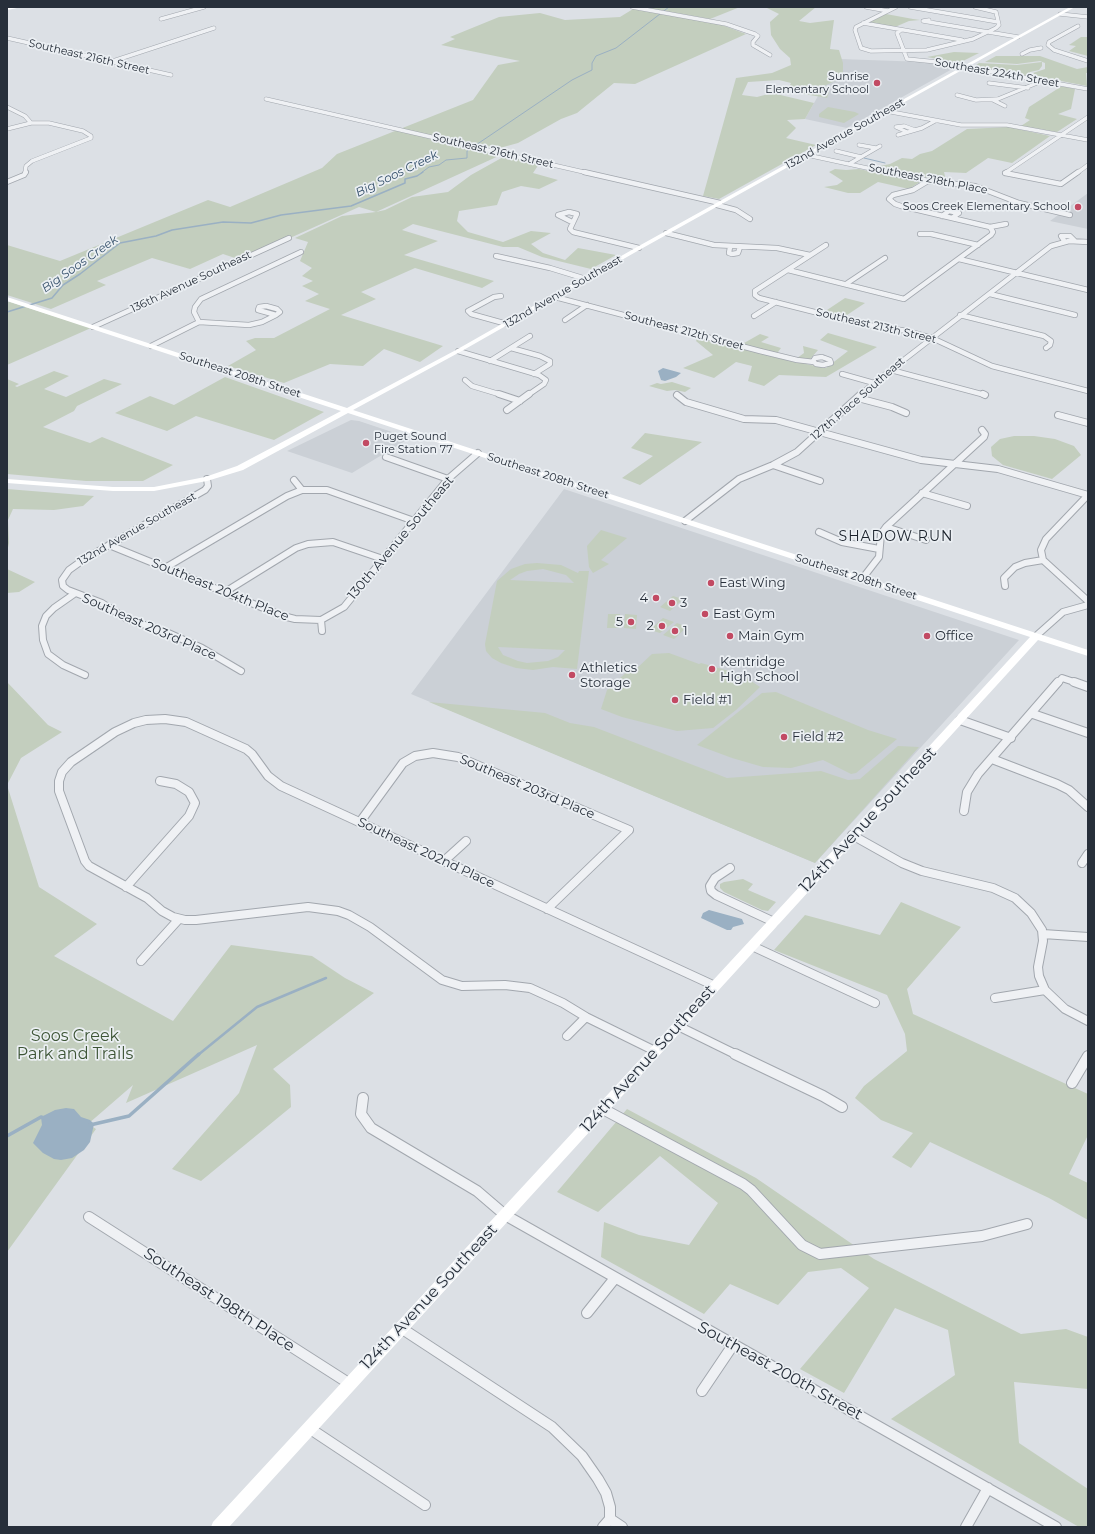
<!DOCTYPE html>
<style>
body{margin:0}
#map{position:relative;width:1095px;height:1534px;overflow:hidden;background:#dce0e5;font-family:Montserrat,sans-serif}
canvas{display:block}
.frame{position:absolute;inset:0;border:8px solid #272f3a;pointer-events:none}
</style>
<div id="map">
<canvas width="1095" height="1534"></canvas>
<div class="frame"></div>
</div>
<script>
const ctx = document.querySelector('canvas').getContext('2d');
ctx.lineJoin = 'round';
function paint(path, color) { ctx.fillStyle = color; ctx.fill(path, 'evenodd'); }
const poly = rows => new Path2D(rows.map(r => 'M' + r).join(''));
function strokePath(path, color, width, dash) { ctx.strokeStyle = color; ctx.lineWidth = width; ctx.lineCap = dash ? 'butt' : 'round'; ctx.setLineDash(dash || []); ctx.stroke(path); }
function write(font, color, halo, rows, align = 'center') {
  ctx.font = font + ' Montserrat,sans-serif'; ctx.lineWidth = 3.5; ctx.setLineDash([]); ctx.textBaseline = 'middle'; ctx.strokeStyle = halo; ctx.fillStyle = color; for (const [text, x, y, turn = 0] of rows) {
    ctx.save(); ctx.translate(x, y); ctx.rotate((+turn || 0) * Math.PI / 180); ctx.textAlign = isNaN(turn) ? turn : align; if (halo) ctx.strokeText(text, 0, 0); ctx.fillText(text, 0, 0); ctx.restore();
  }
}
paint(poly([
 [839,59,926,62,952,66,954,68,847,128,805,119],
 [1088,193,1088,229,1050,221],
 [351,420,359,421,410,438,352,473,287,451],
 [564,489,1019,640,815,863,411,694]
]), '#cbd0d6');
paint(poly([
 [642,7,740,7,710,19],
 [765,7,816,7,799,21,810,23,834,20,830,49,839,50,843,63,843,73,839,79,822,87,829,92,827,98,787,91,791,83,779,80,748,82,742,95,757,97,772,93,814,103,805,119,787,120,796,128,786,138,816,145,719,199,703,196,736,78,772,73,791,65,790,58,780,49,771,35,770,22,779,14],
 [633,9,722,25,746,34,635,84,614,83,577,113,561,119,518,143,496,149,482,146,476,149,503,154,376,212,385,210,412,197,448,192,471,175,505,156,539,164,533,173,558,180,539,189,521,186,502,192,497,205,459,211,457,221,468,232,503,242,531,231,551,233,531,244,543,253,565,260,578,248,616,255,591,269,542,257,518,247,503,247,413,224,402,230,438,241,404,255,494,281,482,288,415,268,361,292,376,299,341,315,443,346,420,362,384,349,363,366,330,364,284,383,228,366,256,350,246,341,255,338,274,338,330,309,305,301,319,294,302,286,313,281,302,276,312,268,300,261,308,242,295,238,342,216,376,212,359,207,241,260,223,254,190,269,152,258,97,281,106,285,51,309,7,295,7,245,60,261,208,200,230,207,322,168,337,154,473,100,498,65,520,61,441,45,455,39,450,37,499,17,540,13,565,20,620,17],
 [886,14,913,19,920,20,909,21,895,27,868,22],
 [1081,37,1088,37,1088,56,1069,51,1076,46,1069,45],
 [954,52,979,53,959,63,927,57],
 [996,56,1040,56,1077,69,1088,67,1088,73,1086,73,1087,86,1035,76,1033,73,1045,69,1045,63,1040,61,1017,64,985,62],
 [1042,62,1042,66,1039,70,1030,72,1031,77,977,68,975,66,979,63,1017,65],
 [1062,86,1075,89,1071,109,1058,114,1077,119,1057,132,1021,126,1030,120,1025,118,1029,107],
 [828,107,855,112,859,114,844,123,819,117,819,114],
 [1009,127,1050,136,1012,163,988,158,966,173,944,172,946,180,938,180,875,167,890,164,902,158,912,159,920,154,932,151,967,129],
 [835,169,846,170,859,169,920,182,909,189,878,182,860,193,848,193,824,187,837,185,843,181,829,172],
 [845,298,865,303,844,317,824,312],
 [7,301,91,328,7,365],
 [828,333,877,347,826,377,779,375,764,386,748,381,752,366,736,362,714,378,683,368,713,355,696,341,698,336,737,347,760,334,769,337,761,342,781,348,775,356,793,361,804,353,803,346,818,350,806,364,826,368,848,351,820,340],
 [54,371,69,376,44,389,66,397,104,379,122,384,77,406,74,411,43,427,90,443,102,437,173,465,143,481,86,481,7,474,7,379,19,384,15,386,17,387],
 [225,377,324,412,274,440,196,416,167,431,115,413,150,396,174,405],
 [672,382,691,388,685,392,675,390,667,391,649,386,657,383,661,384],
 [645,433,702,442,640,485,622,478,653,456,631,448],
 [1014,436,1034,436,1055,439,1074,446,1081,455,1052,479,1003,465,992,456,991,447,1000,439],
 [7,489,94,496,83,506,54,510,13,509,8,520,9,543,7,552],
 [601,530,627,538,601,560,609,564,593,573,589,567,587,546],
 [537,563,561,565,578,573,579,571,589,571,577,669,553,667,533,670,516,668,501,663,492,658,486,651,485,644,497,581,511,569,525,564],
 [543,569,566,575,574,583,510,580,519,574,527,571],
 [498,647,564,650,565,650,558,657,548,661,527,663,518,661,503,655],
 [7,569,35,582,19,592,7,593],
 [673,596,683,599,670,611,660,607],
 [608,614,620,614,619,628,607,628],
 [625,614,637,615,636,629,624,628],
 [663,618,674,622,660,633,650,630],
 [677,623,687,627,674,639,663,635],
 [669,653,699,664,701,663,729,671,745,677,760,687,736,710,713,728,677,731,622,717,601,709,607,690,629,670,634,671,652,654],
 [7,682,48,725,62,732,21,758,7,785],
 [776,692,868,730,897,739,856,773,851,774,823,760,791,768,763,767,732,758,697,745,762,693],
 [429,702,545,713,570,723,594,727,727,778,821,771,848,780,860,779,898,746,919,747,815,863],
 [7,785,39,887,97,924,54,956,173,1021,231,945,312,956,345,978,374,993,273,1069,290,1085,291,1107,201,1181,172,1169,239,1093,257,1045,126,1103,133,1085,88,1124,96,1129,7,1252],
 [743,879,753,884,748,890,776,902,768,911,762,910,724,892,720,888,720,884,724,882],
 [901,902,961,927,907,989,913,1014,1088,1094,1088,1135,1069,1174,1088,1183,1088,1220,1049,1198,930,1142,911,1168,892,1157,913,1133,881,1120,855,1098,864,1086,907,1051,905,1034,887,995,774,950,805,915,880,935],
 [627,1109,756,1178,874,1259,1021,1334,1066,1329,1088,1337,1088,1389,1014,1382,1019,1443,1088,1489,1088,1527,1079,1527,891,1419,955,1375,948,1330,895,1308,844,1393,800,1369,869,1288,841,1268,808,1272,778,1305,730,1284,704,1314,601,1257,604,1222,639,1235,689,1245,718,1203,660,1156,598,1212,557,1192]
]), '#c3cebe');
paint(poly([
 [663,368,681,373,676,377,665,381,661,380,658,371],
 [709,910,742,919,744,924,733,927,731,930,727,930,701,918,703,913],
 [66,1108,74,1109,81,1117,90,1120,94,1124,90,1142,84,1150,72,1158,61,1160,54,1159,43,1153,33,1143,42,1125,41,1117,55,1110]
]), '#9ab0c3');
strokePath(poly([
 [864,158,885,163],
 [421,173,429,167,439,165,446,160,467,158,467,151,572,80,592,70,592,63,596,56,616,48,669,7]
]), '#9ab0c3', 1);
strokePath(poly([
 [7,312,52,298,63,285,80,274,120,243,156,236,172,230,223,222,251,223,281,215,351,206,405,183,405,179,417,176,423,172]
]), '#9ab0c3', 1.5);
strokePath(poly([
 [198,1055,257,1007,326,978]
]), '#9ab0c3', 2.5);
strokePath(poly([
 [90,1125,129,1116,199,1054],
 [7,1136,41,1117,44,1118]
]), '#9ab0c3', 3.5);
const streetFar4 = poly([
 [632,7,726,24,755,34,758,36,753,42,753,45,770,55],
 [866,7,888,11],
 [896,7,856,27,855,30,861,48,871,51,927,50,973,39,996,28,999,25,996,12,975,7],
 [910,7,998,22],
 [1060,14,1088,17],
 [161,19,204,7],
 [929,20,923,21,1018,37],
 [863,23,962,40],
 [1078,26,1049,42,1048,45,1054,50,1088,61],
 [901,30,897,33,907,59,937,62,1088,89],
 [7,38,171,75],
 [1022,54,1030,50,1041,48],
 [110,62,214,28],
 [989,83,1028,88],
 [957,95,976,100,998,99,1042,81],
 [266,99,588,173],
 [993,100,1005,106],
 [7,107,25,116,31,123],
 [886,111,961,125,1007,125,1088,140],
 [7,129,31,123,49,123,83,131,91,136,91,138,32,161,26,166,25,173],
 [907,132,896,127,904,126,915,130],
 [898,135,922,128,935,121],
 [859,145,876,148],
 [836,151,861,157],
 [807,155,890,173],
 [849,164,880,146],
 [1005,173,1088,117],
 [1077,173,1088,165]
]);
const streetFar3 = poly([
 [584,172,720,203],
 [885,172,928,181,975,186,1019,203,1070,215],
 [1005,173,1007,172],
 [1005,173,1061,184,1078,172],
 [928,181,913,190,893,195,889,199,895,204,901,206,990,227],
 [7,182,24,175,26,172],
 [717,205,736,210,750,219],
 [942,216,949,211,959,213,952,218],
 [572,222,558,215,569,212,577,214,570,229,573,232,639,248],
 [990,227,1006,224],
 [666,233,714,245,777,248,810,255],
 [920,234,931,234,978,245],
 [1065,242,1061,236,1070,236,1075,241],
 [826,245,755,291,755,295,759,298,862,324,907,331,932,338,992,366,1088,391],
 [730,247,729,253,732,254,738,253,740,247],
 [496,256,550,268,586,279],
 [959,259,1088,290],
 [788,270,904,299,991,235,993,232,990,227],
 [846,284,885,258],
 [990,294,1075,315],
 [501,296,494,297,468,311,471,314,507,324],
 [555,297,760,351,797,360,814,362],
 [266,306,277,309,280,312,276,315,258,310,259,307,266,306],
 [960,315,1044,336,1051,341,1050,345,1046,348],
 [754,316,776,302],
 [565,320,587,305],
 [199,322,194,312,195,307,201,299,301,252],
 [199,322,249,325,262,322,276,315],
 [93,327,289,238],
 [151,346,199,322],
 [511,348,540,356,550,361,550,364,534,374],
 [458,351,539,375,546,380,544,384,528,395],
 [822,357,830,360,831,363,823,365,816,364,813,361,815,358,822,357],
 [490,361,530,336],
 [891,370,985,395],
 [842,374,874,383],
 [465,380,472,386,502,395],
 [860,395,874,383,1051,246,1069,241,1088,242]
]);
const streetFar2 = poly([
 [499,394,520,401],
 [983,394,985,395],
 [677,395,686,402,744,419,776,420,921,460,998,469,1088,495],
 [858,398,892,407,906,413],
 [507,410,529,394],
 [1058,415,1088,423],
 [386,457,448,479],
 [773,465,820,481],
 [207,479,208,486,205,490,83,560,69,570,62,580,63,586,68,590,102,603,127,619,166,632,202,648,241,671],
 [294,480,302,490,327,490,414,521],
 [922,493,967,506],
 [685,521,739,479,773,465,797,452,861,394],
 [886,527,926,540],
 [819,532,842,542,879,549],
 [109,545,283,616,295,619,321,620,344,607,448,479,478,453],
 [1043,560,1088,601],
 [165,568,287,496,302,490],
 [862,579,879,557,881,534,886,527,984,437,985,434,982,430],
 [1005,586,1004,578,1015,567,1025,563,1043,560,1041,550,1046,539,1088,495],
 [225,592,296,548,308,544,333,542,383,559],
 [74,594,54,608,46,616,42,626,43,640,48,654,63,665,85,675],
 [321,620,322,631],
 [1036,636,1063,612,1088,605],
 [1058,683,1062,678,1077,683]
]);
const streetFar1 = poly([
 [1074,682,1088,687],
 [1033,714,1088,733],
 [960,720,1011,738],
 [992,759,1057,784,1069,790,1088,807],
 [964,811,967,792,978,774,1058,682],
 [360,822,403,763,415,756,433,753,458,757,629,830,547,909],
 [852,835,902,863,922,871,993,888,1015,898,1031,913,1042,930,1043,941,1038,967,1039,976,1045,990,1065,1009,1088,1021],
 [444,861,466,841],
 [1082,863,1088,854],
 [730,868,715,878,710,886,711,891,716,895,774,922],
 [126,887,189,816,195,803,189,792,176,784,160,781],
 [1043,934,1088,937],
 [752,946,875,1003],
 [141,961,179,919],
 [995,998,1045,990],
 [678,1026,737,1055],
 [567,1036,586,1017],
 [655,1051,586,1017,563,1003,530,988,505,985,462,986,442,980,370,927,349,915,338,911,308,907,196,920,185,920,173,917,162,911,147,898,89,866,85,861,59,791,59,781,62,772,71,762,115,732,134,723,146,720,165,719,186,722,246,749,252,754,268,776,281,786,715,986]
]);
const street = poly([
 [735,1054,823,1096,842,1107],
 [1072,1083,1088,1056],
 [363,1098,361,1114,371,1128,477,1191,505,1215,1056,1527],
 [603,1109,743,1184,751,1190,802,1245,820,1254,982,1236,1027,1224],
 [89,1217,350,1384],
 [587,1313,615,1278],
 [401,1328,552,1427,582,1456,598,1479,606,1493,610,1507,610,1519],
 [702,1391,733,1345],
 [309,1428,425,1505],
 [610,1519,622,1527],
 [603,1527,610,1519],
 [966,1527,988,1488]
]);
strokePath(streetFar4, '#a2a7ae', 4.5);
strokePath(streetFar3, '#a2a7ae', 6);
strokePath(streetFar2, '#a2a7ae', 8);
strokePath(streetFar1, '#a2a7ae', 10);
strokePath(street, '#a2a7ae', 12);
strokePath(streetFar4, '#eff1f4', 3.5);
strokePath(streetFar3, '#eff1f4', 4.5);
strokePath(streetFar2, '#eff1f4', 6);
strokePath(streetFar1, '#eff1f4', 8);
strokePath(street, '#eff1f4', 10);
paint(poly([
 [17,7,17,8,7,10,7,8,17,7],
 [1070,7,1075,7,641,249,460,352,353,410,1088,650,1088,656,1038,640,229,1527,211,1527,213,1522,1030,637,348,413,243,470,207,481,154,491,113,491,7,483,7,479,113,487,154,487,205,477,237,466,341,411,7,301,7,297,347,408,456,350,637,247,1070,7]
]), '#fff');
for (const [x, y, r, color] of [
 [877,83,4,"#c24a63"],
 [1078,207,4,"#c24a63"],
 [366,443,4,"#c24a63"],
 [711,583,4,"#c24a63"],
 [656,598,4,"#c24a63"],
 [672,603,4,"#c24a63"],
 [705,614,4,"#c24a63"],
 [631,622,4,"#c24a63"],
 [662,626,4,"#c24a63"],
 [675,631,4,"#c24a63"],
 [730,636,4,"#c24a63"],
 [927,636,4,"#c24a63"],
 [712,669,4,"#c24a63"],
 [572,675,4,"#c24a63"],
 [675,700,4,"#c24a63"],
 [784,737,4,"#c24a63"]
]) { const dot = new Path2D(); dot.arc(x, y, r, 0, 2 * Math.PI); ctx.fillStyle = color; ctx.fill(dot); strokePath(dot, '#ebeff3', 1.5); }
write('11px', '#272f3a', '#ebeff3', [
 ["Southeast 216th Street",89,57,13],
 ["Southeast 224th Street",997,73,10],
 ["132nd Avenue Southeast",845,134,-29],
 ["Southeast 216th Street",493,151,13],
 ["Southeast 218th Place",928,179,11],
 ["136th Avenue Southeast",191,282,-25],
 ["132nd Avenue Southeast",563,292,-30],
 ["Southeast 213th Street",876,326,13],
 ["Southeast 212th Street",684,331,15],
 ["Southeast 208th Street",240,375,18],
 ["127th Place Southeast",858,399,-41],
 ["Southeast 208th Street",548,476,18],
 ["132nd Avenue Southeast",137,529,-30],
 ["Southeast 208th Street",856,577,18]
]);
write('11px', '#272f3a', '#ebeff3', [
 ["Sunrise",869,77],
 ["Elementary School",869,90],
 ["Soos Creek Elementary School",1070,207],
 ["Puget Sound",374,437,"left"],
 ["Fire Station 77",374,450,"left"]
], 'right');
write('italic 12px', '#35506a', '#ebeff3', [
 ["Big Soos Creek",397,174,-26],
 ["Big Soos Creek",80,264,-35]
]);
write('13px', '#272f3a', '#ebeff3', [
 ["130th Avenue Southeast",401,538,-50],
 ["Southeast 204th Place",220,590,22],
 ["Southeast 203rd Place",149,627,24],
 ["Southeast 203rd Place",527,787,23],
 ["Southeast 202nd Place",426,853,25]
]);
write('13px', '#272f3a', '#ebeff3', [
 ["East Wing",719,583],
 ["4",648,598,"right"],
 ["3",680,603],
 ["East Gym",713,614],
 ["5",623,622,"right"],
 ["2",654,626,"right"],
 ["1",683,631],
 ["Main Gym",738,636],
 ["Office",935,636],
 ["Kentridge",720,662],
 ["High School",720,677],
 ["Athletics",580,668],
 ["Storage",580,683],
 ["Field #1",683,700],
 ["Field #2",792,737]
], 'left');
ctx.letterSpacing = '1px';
write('14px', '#1a212b', '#ebeff3', [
 ["SHADOW RUN",896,537]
]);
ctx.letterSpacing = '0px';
write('16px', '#272f3a', '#ebeff3', [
 ["124th Avenue Southeast",868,820,-47],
 ["124th Avenue Southeast",648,1059,-48],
 ["124th Avenue Southeast",429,1297,-47],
 ["Southeast 198th Place",219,1300,33],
 ["Southeast 200th Street",780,1371,29]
]);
write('16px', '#3d5536', '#ebeff3', [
 ["Soos Creek",75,1036],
 ["Park and Trails",75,1054]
]);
</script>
